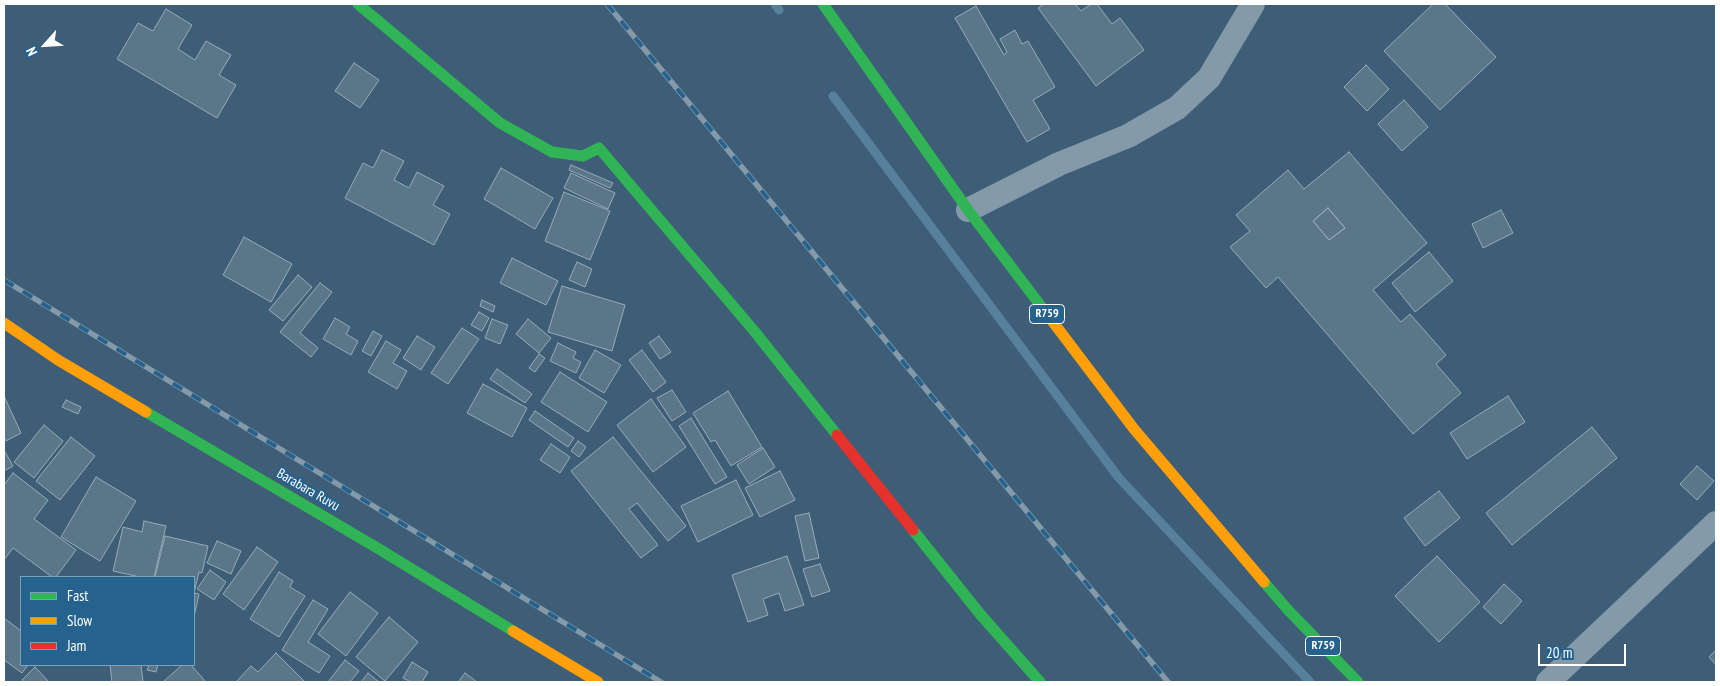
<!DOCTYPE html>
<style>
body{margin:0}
#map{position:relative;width:1720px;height:686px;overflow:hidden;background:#3d5e76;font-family:"PT Sans Narrow",sans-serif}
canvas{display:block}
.frame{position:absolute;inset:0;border:5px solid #fff;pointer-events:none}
.legend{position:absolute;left:20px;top:576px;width:175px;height:90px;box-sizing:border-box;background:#25628e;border:1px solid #7ca1bb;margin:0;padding:6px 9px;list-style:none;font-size:15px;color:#fff}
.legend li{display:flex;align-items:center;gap:10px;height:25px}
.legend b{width:25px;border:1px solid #7ca1bb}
.north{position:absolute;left:20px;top:20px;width:50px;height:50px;-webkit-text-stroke:4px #25628e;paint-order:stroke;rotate:244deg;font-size:14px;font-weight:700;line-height:20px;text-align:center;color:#fff}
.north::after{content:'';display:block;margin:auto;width:18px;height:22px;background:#fff;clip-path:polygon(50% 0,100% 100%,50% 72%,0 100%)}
.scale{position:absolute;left:1538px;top:644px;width:88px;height:22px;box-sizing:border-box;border:2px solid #fff;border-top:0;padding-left:6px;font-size:15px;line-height:18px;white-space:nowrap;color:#fff;-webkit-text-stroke:4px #25628e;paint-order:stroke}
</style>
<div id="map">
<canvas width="1720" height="686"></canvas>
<div class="frame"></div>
<ul class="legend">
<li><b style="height:6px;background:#30b455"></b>Fast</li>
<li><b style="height:6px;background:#ff9f0a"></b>Slow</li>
<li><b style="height:6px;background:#e5322d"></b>Jam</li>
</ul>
<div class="north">N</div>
<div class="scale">20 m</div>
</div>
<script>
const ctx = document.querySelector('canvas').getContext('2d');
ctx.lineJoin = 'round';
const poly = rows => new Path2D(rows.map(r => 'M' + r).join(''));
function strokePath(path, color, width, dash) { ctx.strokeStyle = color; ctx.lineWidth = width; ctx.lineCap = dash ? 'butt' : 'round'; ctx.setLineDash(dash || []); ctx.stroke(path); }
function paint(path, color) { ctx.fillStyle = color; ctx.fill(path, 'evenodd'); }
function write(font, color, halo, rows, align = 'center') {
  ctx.font = font + ' "PT Sans Narrow",sans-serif'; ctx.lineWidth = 4; ctx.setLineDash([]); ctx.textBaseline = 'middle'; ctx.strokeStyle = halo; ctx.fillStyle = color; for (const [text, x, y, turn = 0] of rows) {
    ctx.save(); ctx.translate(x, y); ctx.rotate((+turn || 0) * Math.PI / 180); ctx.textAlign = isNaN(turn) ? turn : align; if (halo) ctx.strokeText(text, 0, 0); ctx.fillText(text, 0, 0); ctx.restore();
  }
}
strokePath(poly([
 [775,4,779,10],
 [833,96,1119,478,1310,682]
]), '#56809c', 9);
const building = poly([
 [1044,4,1075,4,1081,11,1091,4,1097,4,1112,24,1120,18,1144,50,1096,86,1038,8,1044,4],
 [1433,4,1445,4,1496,57,1440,110,1384,51,1433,4],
 [976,6,1004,55,1007,52,1000,39,1015,30,1022,44,1028,41,1055,87,1033,100,1050,129,1027,142,955,18,976,6],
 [166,9,192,25,178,49,195,60,206,41,231,55,219,75,236,85,217,118,117,59,138,23,153,31,166,9],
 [354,63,379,80,360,108,335,91,354,63],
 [1366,65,1389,89,1367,111,1344,87,1366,65],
 [1404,100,1428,127,1402,151,1378,124,1404,100],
 [382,150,404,161,394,180,409,188,417,172,444,186,433,205,450,214,434,245,345,198,363,163,373,168,382,150],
 [1349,152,1427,243,1373,290,1401,322,1410,314,1446,355,1436,364,1461,393,1413,434,1278,277,1266,288,1230,247,1250,231,1236,215,1288,170,1304,189,1349,152],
 [1328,208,1345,228,1329,240,1313,221,1328,208],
 [571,165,613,183,610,188,569,170,571,165],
 [501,168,553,198,535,229,484,199,501,168],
 [571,173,615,193,608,209,564,188,571,173],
 [564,192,610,211,590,260,545,241,564,192],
 [1328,208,1345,228,1329,240,1313,221,1328,208],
 [1501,210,1513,233,1483,248,1472,224,1501,210],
 [244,237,292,264,271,302,223,275,244,237],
 [1429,252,1453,281,1415,312,1392,283,1429,252],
 [512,258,558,281,546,305,500,283,512,258],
 [577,262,592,269,585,287,569,280,577,262],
 [298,275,312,287,283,321,269,310,298,275],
 [320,283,332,292,300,333,318,348,311,357,280,332,320,283],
 [562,286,625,305,612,351,548,332,562,286],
 [482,300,495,306,493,312,480,306,482,300],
 [479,312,489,318,482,331,471,325,479,312],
 [335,318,350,327,346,334,358,341,351,355,323,339,335,318],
 [492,319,508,325,500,344,485,338,492,319],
 [528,319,551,338,539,353,516,334,528,319],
 [462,328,479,339,448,384,431,373,462,328],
 [373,331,382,336,371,356,362,351,373,331],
 [417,336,435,347,421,370,403,358,417,336],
 [659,336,671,352,660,359,649,343,659,336],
 [386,341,401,350,393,363,407,371,397,389,368,372,386,341],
 [558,343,576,352,573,358,581,362,576,373,550,361,558,343],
 [595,350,621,365,604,393,579,378,595,350],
 [642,350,666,382,653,392,629,360,642,350],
 [539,354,545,358,535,372,529,368,539,354],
 [497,369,532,394,525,403,490,379,497,369],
 [560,372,607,402,588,432,541,402,560,372],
 [483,384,527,408,512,437,467,413,483,384],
 [672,390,686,412,672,421,657,398,672,390],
 [728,391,762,447,731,466,715,440,711,442,693,413,728,391],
 [4,396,21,433,6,441,4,436,4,396],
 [1508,396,1525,422,1467,459,1450,433,1508,396],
 [651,399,686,447,653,472,617,425,651,399],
 [66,400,81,407,78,414,62,407,66,400],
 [535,411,574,438,568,447,529,420,535,411],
 [691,418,727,477,715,484,679,426,691,418],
 [44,425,63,441,34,478,14,462,44,425],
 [1592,427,1617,458,1512,545,1486,513,1592,427],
 [71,437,95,456,60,500,36,481,71,437],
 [613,437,686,526,668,541,637,503,629,509,658,545,641,558,571,471,613,437],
 [578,441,586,447,579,457,571,451,578,441],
 [551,444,570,457,560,473,540,460,551,444],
 [763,448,775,467,749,484,737,465,763,448],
 [4,450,13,466,4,471,4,450],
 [1697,466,1714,481,1697,500,1680,484,1697,466],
 [780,471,795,500,760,517,745,488,780,471],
 [13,473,48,500,34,519,76,550,56,577,52,577,13,548,4,560,4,485,13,473],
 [96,477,136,501,100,561,61,537,96,477],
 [736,480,753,515,698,542,681,506,736,480],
 [1439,491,1460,518,1425,546,1404,518,1439,491],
 [809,513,819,558,805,561,795,516,809,513],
 [144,521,166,526,154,577,140,577,113,571,123,527,142,532,144,521],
 [165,536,208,546,202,573,199,572,194,593,199,594,194,617,194,577,155,577,165,536],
 [217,541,241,551,231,574,207,563,217,541],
 [257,547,278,562,244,610,223,594,257,547],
 [787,556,804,605,785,611,779,593,763,599,768,615,748,622,732,575,787,556],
 [1437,556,1480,602,1439,642,1395,596,1437,556],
 [820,564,830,591,812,597,803,569,820,564],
 [210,570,226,582,214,600,197,589,210,570],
 [279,572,293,581,290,587,305,596,279,637,250,619,279,572],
 [1504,584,1522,601,1501,624,1483,607,1504,584],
 [350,592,378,613,346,656,318,634,350,592],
 [313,600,328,609,308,642,330,656,319,673,282,650,313,600],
 [389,617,418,642,385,681,356,657,389,617],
 [4,618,21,631,21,665,28,665,22,673,4,660,4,618],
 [1716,650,1716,665,1709,657,1716,650],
 [276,653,305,682,236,682,251,666,258,672,276,653],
 [345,660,359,671,350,682,328,682,345,660],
 [412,662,428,672,422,682,411,682,403,678,412,662],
 [110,665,141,665,143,682,112,682,110,665],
 [149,665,158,665,156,672,147,670,149,665],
 [182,665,191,665,206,682,163,682,182,665],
 [35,667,49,682,24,682,22,680,35,667],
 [368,673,379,682,361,682,368,673],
 [465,673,477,682,458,682,465,673]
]);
paint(building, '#5c7689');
strokePath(building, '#98abb8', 1);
strokePath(poly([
 [968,210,1059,164,1128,136,1177,108,1209,78,1253,4],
 [1548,682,1716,523]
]), '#849aa9', 24);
strokePath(poly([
 [358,4,500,123,552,152,583,156,599,148,755,332,837,435],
 [823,4,968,210,1053,322],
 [146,412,379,549,513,631],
 [913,530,980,614,1040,682],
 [1264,582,1288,610,1358,682]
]), '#30b455', 11);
strokePath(poly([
 [1053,322,1134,429,1264,582],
 [4,323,58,360,146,412],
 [513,631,598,682]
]), '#ff9f0a', 11);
strokePath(poly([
 [837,435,913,530]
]), '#e5322d', 11);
const rail = poly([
 [607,4,1168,682],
 [4,280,661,682]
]);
strokePath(rail, '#849aa9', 5.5);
strokePath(rail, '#25628e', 4, [11]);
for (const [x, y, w] of [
 [1047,314,35],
 [1323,646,35]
]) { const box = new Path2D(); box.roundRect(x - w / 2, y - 9.5, w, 19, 4); ctx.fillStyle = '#25628e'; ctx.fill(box); strokePath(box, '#fff', 1); }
write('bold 12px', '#fff', null, [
 ["R759",1047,314],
 ["R759",1323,646]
]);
write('14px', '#fff', '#25628e', [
 ["Barabara Ruvu",308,490,30]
]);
</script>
